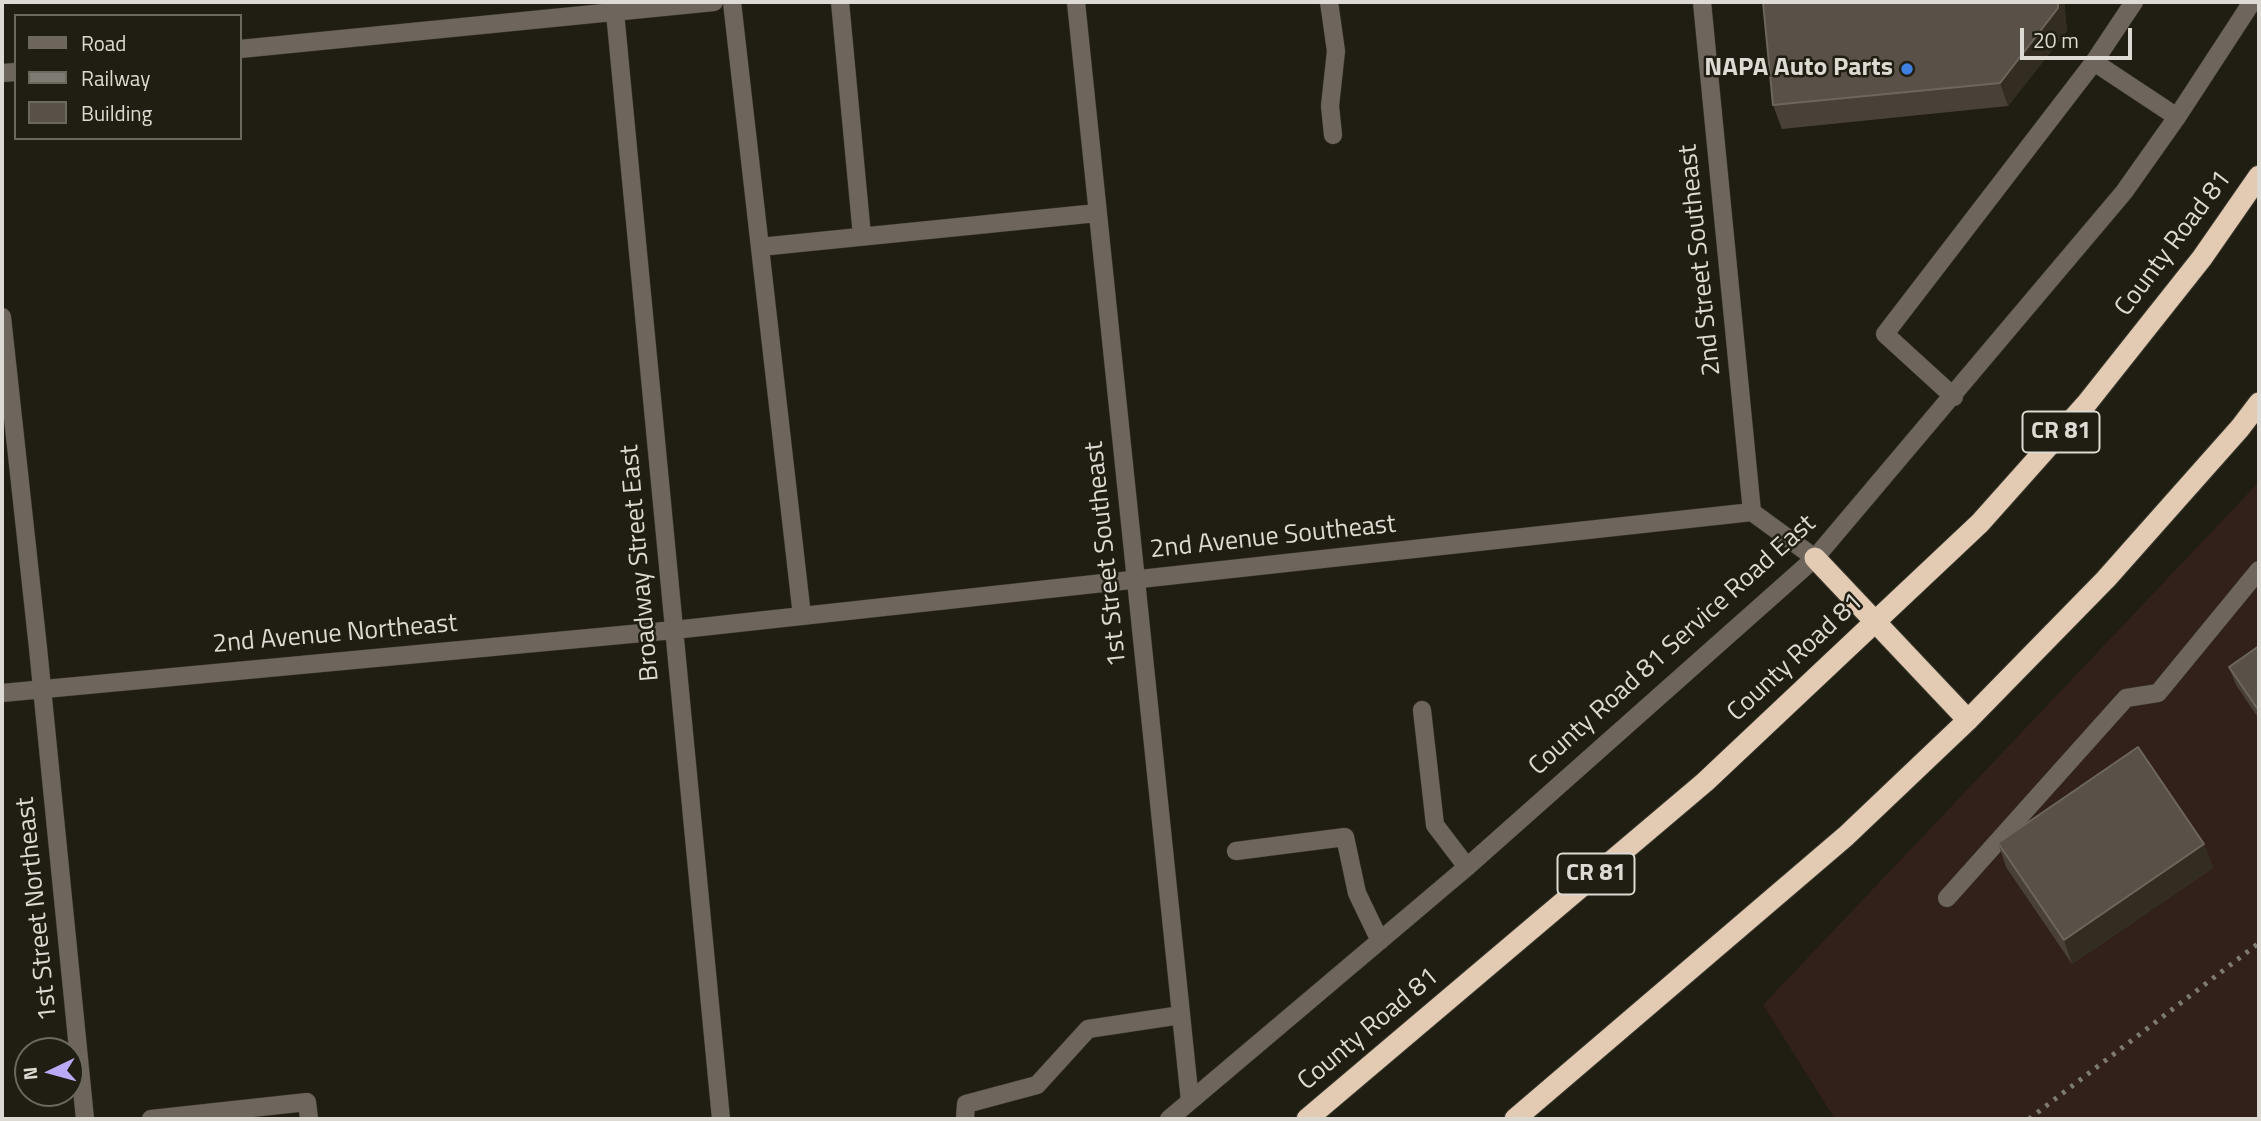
<!DOCTYPE html>
<style>
body{margin:0}
#map{position:relative;width:2261px;height:1121px;overflow:hidden;background:#201e12;font-family:"Titillium Web",sans-serif}
canvas{display:block}
.frame{position:absolute;inset:0;border:4px solid #dcdad3;pointer-events:none}
.legend{position:absolute;left:14px;top:14px;width:228px;height:126px;box-sizing:border-box;background:#201e12;border:2px solid #6b695f;margin:0;padding:9px 12px;list-style:none;font-size:21px;color:#dcdad3}
.legend li{display:flex;align-items:center;gap:14px;height:35px}
.legend b{width:35px;border:2px solid #6b695f}
.north{position:absolute;left:14px;top:1037px;width:70px;height:70px;box-sizing:border-box;background:#201e12;border:2px solid #6b695f;border-radius:50%;rotate:265deg;font-size:19px;font-weight:700;line-height:28px;text-align:center;color:#dcdad3}
.north::after{content:'';display:block;margin:auto;width:24px;height:32px;background:#baaaf6;clip-path:polygon(50% 0,100% 100%,50% 72%,0 100%)}
.scale{position:absolute;left:2020px;top:28px;width:112px;height:32px;box-sizing:border-box;border:4px solid #dcdad3;border-top:0;padding-left:9px;font-size:21px;line-height:24px;white-space:nowrap;color:#dcdad3;-webkit-text-stroke:5px #201e12;paint-order:stroke}
</style>
<div id="map">
<canvas width="2261" height="1121"></canvas>
<div class="frame"></div>
<ul class="legend">
<li><b style="height:9px;background:#6e655c"></b>Road</li>
<li><b style="height:9px;background:#7d7b71"></b>Railway</li>
<li><b style="height:19px;background:#595148"></b>Building</li>
</ul>
<div class="north">N</div>
<div class="scale">20 m</div>
</div>
<script>
const ctx = document.querySelector('canvas').getContext('2d');
ctx.lineJoin = 'round';
function paint(path, color) { ctx.fillStyle = color; ctx.fill(path, 'evenodd'); }
const poly = rows => new Path2D(rows.map(r => 'M' + r).join(''));
function strokePath(path, color, width, dash) { ctx.strokeStyle = color; ctx.lineWidth = width; ctx.lineCap = dash ? 'butt' : 'round'; ctx.setLineDash(dash || []); ctx.stroke(path); }
function write(font, color, halo, rows, align = 'center') {
  ctx.font = font + ' "Titillium Web",sans-serif'; ctx.lineWidth = 5; ctx.setLineDash([]); ctx.textBaseline = 'middle'; ctx.strokeStyle = halo; ctx.fillStyle = color; for (const [text, x, y, turn = 0] of rows) {
    ctx.save(); ctx.translate(x, y); ctx.rotate((+turn || 0) * Math.PI / 180); ctx.textAlign = isNaN(turn) ? turn : align; if (halo) ctx.strokeText(text, 0, 0); ctx.fillText(text, 0, 0); ctx.restore();
  }
}
paint(poly([
 [2259,482,2259,1119,1835,1119,1763,1005]
]), '#32201a');
const minor = poly([
 [614,2,721,1119],
 [732,2,802,616],
 [840,2,862,236],
 [1076,2,1190,1101],
 [1329,2,1336,51,1330,106,1333,135],
 [1702,2,1752,512],
 [240,49,714,2],
 [2094,62,2134,2],
 [2,73,16,72],
 [760,247,1097,213],
 [2,317,38,648,85,1119],
 [1954,397,1885,334,2094,62,2177,117],
 [1752,512,1815,558],
 [2,693,674,630,1752,512],
 [1422,710,1435,825,1467,867],
 [1236,851,1345,837,1357,893,1380,941],
 [1947,898,2126,698,2158,693,2259,570],
 [151,1119,307,1102,309,1119],
 [965,1119,966,1104,1037,1085,1088,1029,1181,1015],
 [1169,1119,1467,867,1815,558,2124,192,2177,117,2252,2]
]);
const highway = poly([
 [1815,558,1968,720],
 [1307,1119,1705,782,1980,523,2087,403,2202,258,2259,176],
 [1515,1119,1846,836,1968,720,2106,579,2240,428,2259,403]
]);
strokePath(minor, '#3a382d', 19);
strokePath(highway, '#3a382d', 23);
strokePath(minor, '#6e655c', 18);
strokePath(highway, '#e2cab3', 21);
strokePath(poly([
 [2029,1119,2259,943]
]), '#7d7b71', 5, [3.5, 7]);
paint(poly([
 [1763,2,2064,2,2067,31,2008,106,1782,129,1773,105],
 [2259,646,2259,719,2236,685,2229,667],
 [1998,843,2204,844,2213,868,2072,964,2006,867]
]), '#494137');
paint(poly([
 [2058,2,2064,2,2067,31,2008,106,2000,83],
 [2204,844,2213,868,2072,964,2064,940]
]), '#322c21');
const building = poly([
 [1763,2,2058,2,2058,8,2000,83,1773,105,1763,2],
 [2259,646,2259,711,2229,667,2259,646],
 [2138,747,2204,844,2064,940,1998,843,2138,747]
]);
paint(building, '#595148');
strokePath(building, '#6d665d', 2);
for (const [x, y, r, color] of [
 [1907,69,7,"#3f7fe0"]
]) { const dot = new Path2D(); dot.arc(x, y, r, 0, 2 * Math.PI); ctx.fillStyle = color; ctx.fill(dot); strokePath(dot, '#201e12', 2.5); }
for (const [x, y, w] of [
 [2061,432,77],
 [1596,874,77]
]) { const box = new Path2D(); box.roundRect(x - w / 2, y - 20.5, w, 41, 5); ctx.fillStyle = '#201e12'; ctx.fill(box); strokePath(box, '#dcdad3', 2); }
write('bold 24px', '#dcdad3', null, [
 ["CR 81",2061,432],
 ["CR 81",1596,874]
]);
write('bold 26px', '#dcdad3', '#201e12', [
 ["NAPA Auto Parts",1893,69]
], 'right');
write('26px', '#dcdad3', '#201e12', [
 ["County Road 81",2174,244,-53],
 ["2nd Street Southeast",1701,260,-96],
 ["2nd Avenue Southeast",1273,538,-6],
 ["1st Street Southeast",1107,554,-96],
 ["Broadway Street East",641,563,-95],
 ["2nd Avenue Northeast",335,635,-5],
 ["County Road 81 Service Road East",1673,646,-42],
 ["County Road 81",1796,658,-43],
 ["1st Street Northeast",38,909,-96],
 ["County Road 81",1369,1030,-40]
]);
</script>
